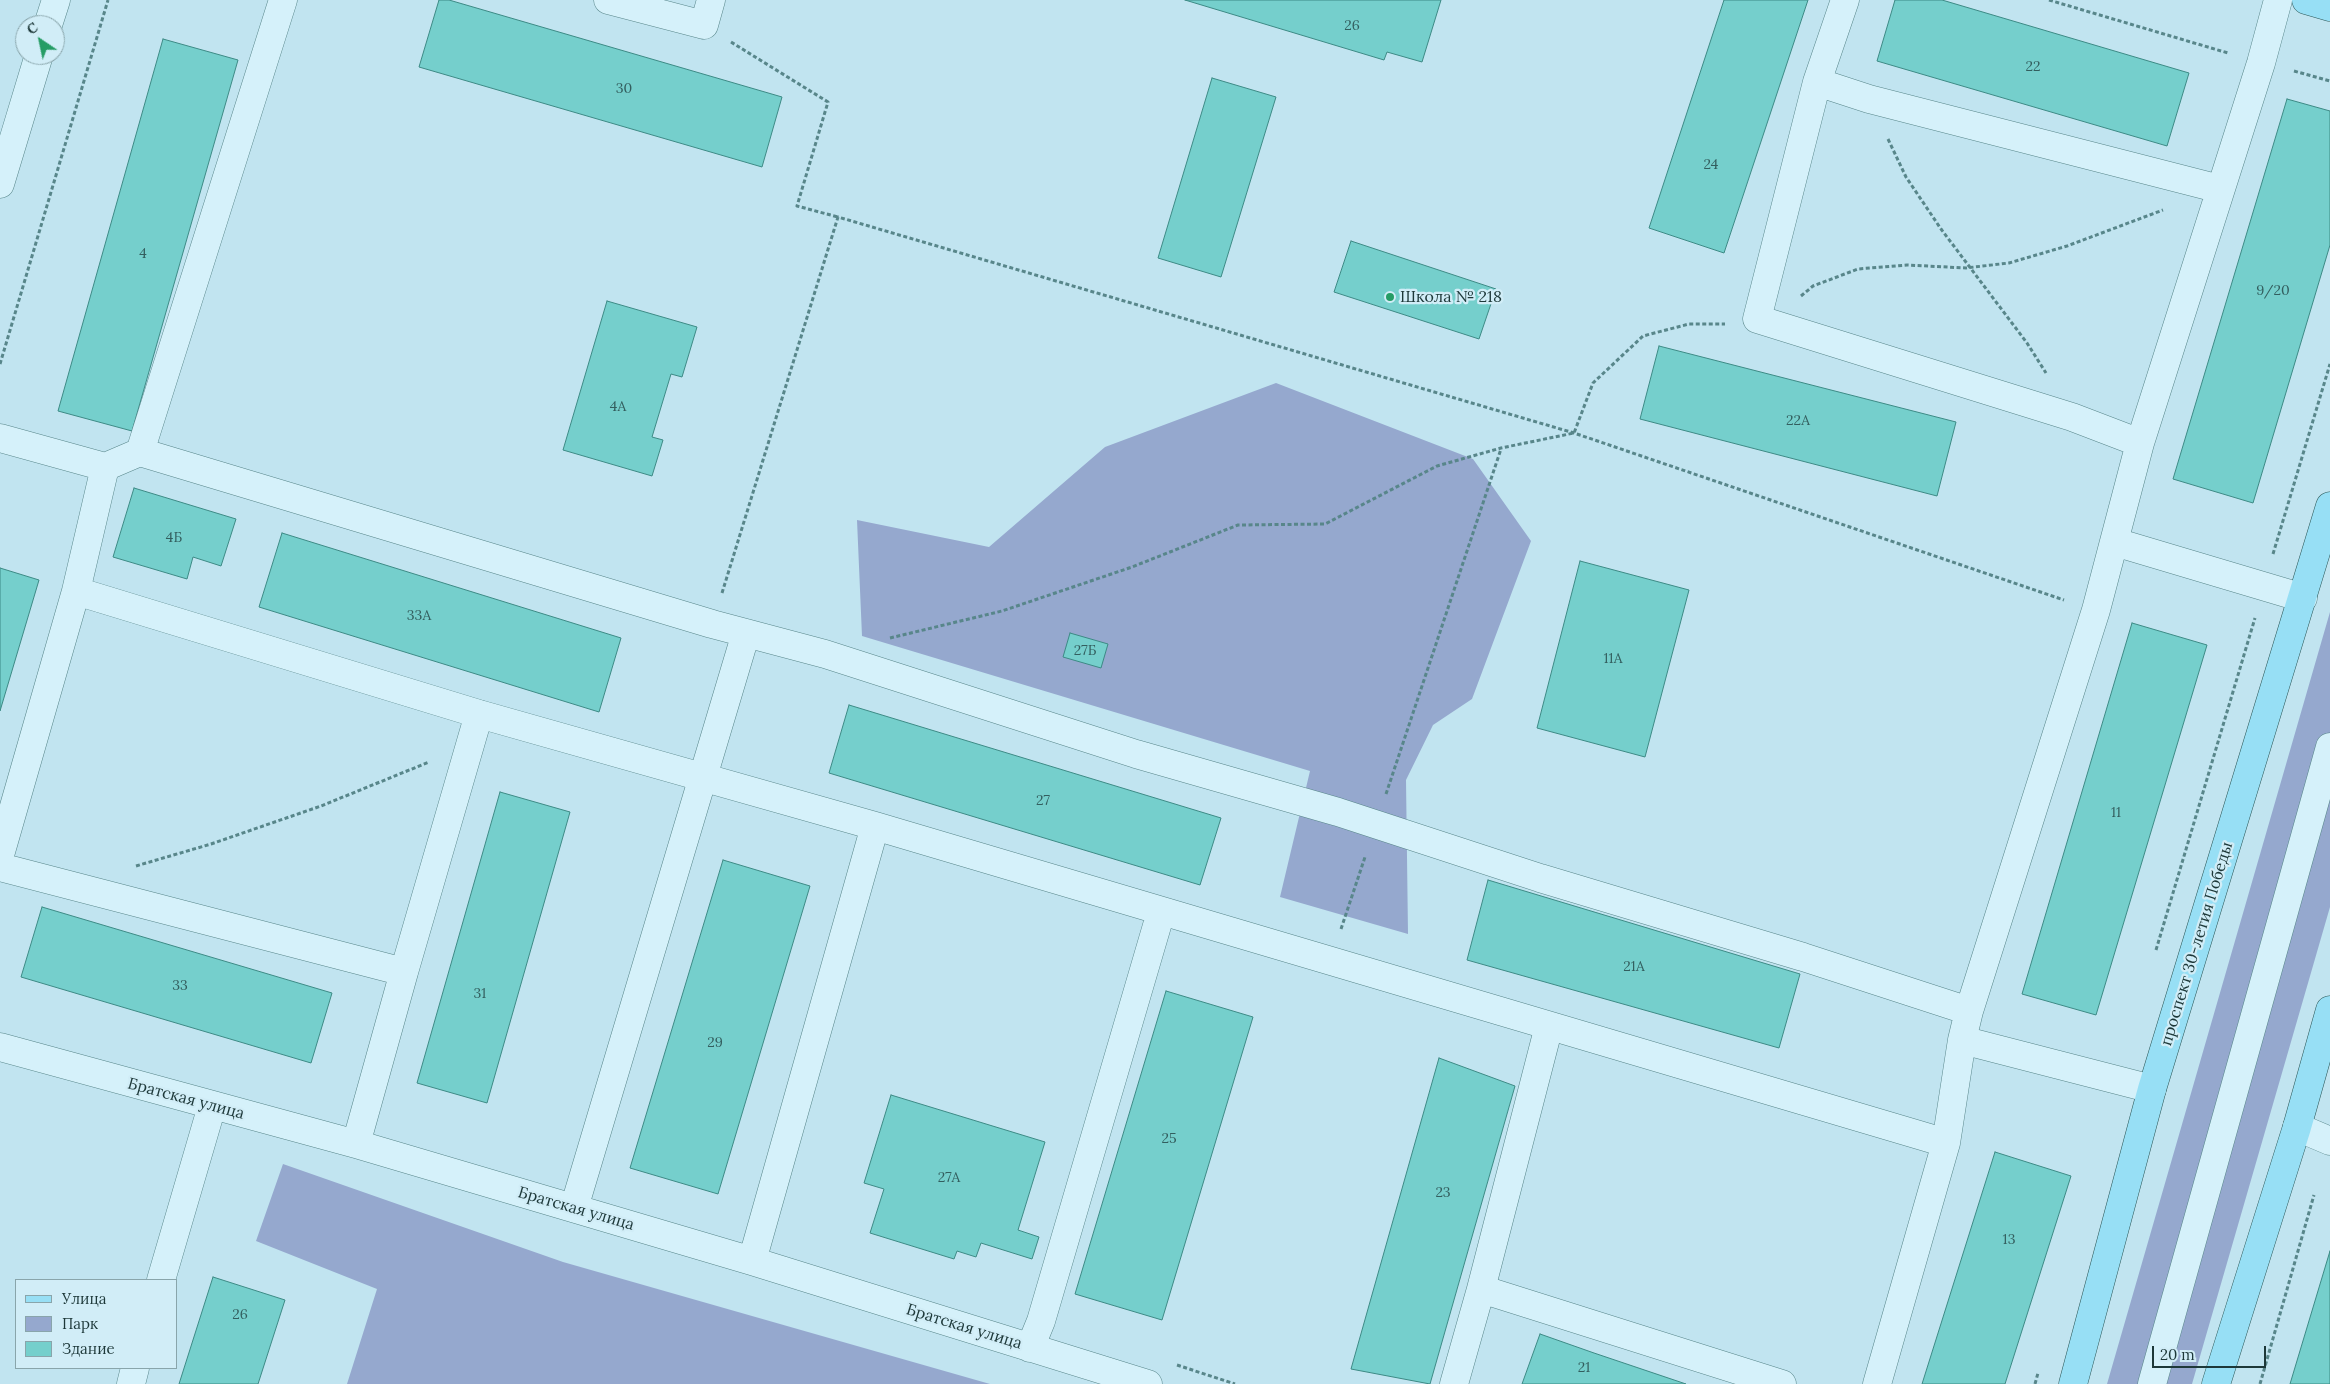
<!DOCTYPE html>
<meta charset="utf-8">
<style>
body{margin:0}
#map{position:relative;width:2330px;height:1384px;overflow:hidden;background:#c1e4f0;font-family:Lora,serif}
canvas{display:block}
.legend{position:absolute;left:15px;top:1279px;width:162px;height:90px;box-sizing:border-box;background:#d1edf7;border:1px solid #89a5ab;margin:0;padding:6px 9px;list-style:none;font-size:15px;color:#1d3839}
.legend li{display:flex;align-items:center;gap:10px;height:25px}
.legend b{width:25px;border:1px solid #89a5ab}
.north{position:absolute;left:15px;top:15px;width:50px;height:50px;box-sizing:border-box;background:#d1edf7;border:1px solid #89a5ab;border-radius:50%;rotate:326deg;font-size:14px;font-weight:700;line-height:20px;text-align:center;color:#1d3839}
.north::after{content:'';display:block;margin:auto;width:18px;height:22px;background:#259c65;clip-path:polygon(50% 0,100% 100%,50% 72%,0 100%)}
.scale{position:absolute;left:2152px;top:1346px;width:114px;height:22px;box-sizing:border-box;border:2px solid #1d3839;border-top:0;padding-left:6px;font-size:15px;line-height:18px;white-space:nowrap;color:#1d3839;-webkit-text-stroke:4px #d1edf7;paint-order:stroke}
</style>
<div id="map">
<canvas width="2330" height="1384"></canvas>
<ul class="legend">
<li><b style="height:6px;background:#97dff5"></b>Улица</li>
<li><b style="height:14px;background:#95a8ce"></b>Парк</li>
<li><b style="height:14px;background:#75cfcc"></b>Здание</li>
</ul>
<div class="north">С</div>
<div class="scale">20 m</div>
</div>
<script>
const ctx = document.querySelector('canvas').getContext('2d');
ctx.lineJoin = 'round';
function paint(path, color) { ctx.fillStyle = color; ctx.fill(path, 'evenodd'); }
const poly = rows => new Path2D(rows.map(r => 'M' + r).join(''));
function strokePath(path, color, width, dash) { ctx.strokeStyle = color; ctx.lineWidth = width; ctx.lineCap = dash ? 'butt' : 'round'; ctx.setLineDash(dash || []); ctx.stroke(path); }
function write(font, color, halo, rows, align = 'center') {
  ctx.font = font + ' Lora,serif'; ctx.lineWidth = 4.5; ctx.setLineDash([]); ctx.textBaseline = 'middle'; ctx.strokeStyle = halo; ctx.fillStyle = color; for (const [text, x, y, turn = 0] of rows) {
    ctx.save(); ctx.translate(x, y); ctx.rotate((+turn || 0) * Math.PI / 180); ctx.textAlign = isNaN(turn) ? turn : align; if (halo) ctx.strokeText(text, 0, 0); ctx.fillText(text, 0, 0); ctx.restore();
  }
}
paint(poly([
 [1276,383,1473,459,1531,541,1472,699,1433,725,1406,780,1408,934,1280,897,1310,771,862,636,857,520,989,547,1105,447],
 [2330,612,2330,907,2192,1384,2107,1384],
 [283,1164,563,1262,990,1384,347,1384,377,1289,256,1241]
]), '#95a8ce');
const building = poly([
 [439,0,449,0,782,97,762,167,419,67,439,0],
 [1185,0,1441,0,1422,62,1387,52,1384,60,1185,0],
 [1724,0,1808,0,1724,253,1649,228,1724,0],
 [1895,0,1942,0,2189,73,2167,146,1877,61,1895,0],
 [163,39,238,60,132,431,58,411,163,39],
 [1212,78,1276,97,1221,277,1158,258,1212,78],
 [2287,99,2330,111,2330,245,2253,503,2173,479,2287,99],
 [1351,241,1496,289,1479,339,1334,292,1351,241],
 [607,301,697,327,682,377,671,374,652,437,663,440,652,476,563,450,607,301],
 [1659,346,1956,422,1937,496,1640,419,1659,346],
 [134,488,236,519,221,566,193,557,187,579,113,557,134,488],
 [282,533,621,638,599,712,259,607,282,533],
 [1580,561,1689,590,1645,757,1537,728,1580,561],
 [0,568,39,580,0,711,0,568],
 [2132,623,2207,645,2096,1015,2022,994,2132,623],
 [1070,633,1108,644,1101,668,1063,657,1070,633],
 [849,705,1221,818,1200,885,829,773,849,705],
 [500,792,570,812,487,1103,417,1083,500,792],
 [723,860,810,886,718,1194,630,1168,723,860],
 [1488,880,1800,974,1779,1048,1467,960,1488,880],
 [42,907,332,993,311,1063,21,977,42,907],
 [1166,991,1253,1017,1162,1320,1075,1294,1166,991],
 [1439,1058,1515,1086,1430,1384,1351,1369,1439,1058],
 [891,1095,1045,1142,1018,1230,1039,1237,1032,1259,981,1243,976,1257,957,1251,954,1259,870,1233,884,1189,864,1183,891,1095],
 [1995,1152,2071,1176,2005,1384,1922,1384,1995,1152],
 [2330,1251,2330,1384,2290,1384,2330,1251],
 [213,1277,285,1300,258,1384,179,1384,213,1277],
 [1540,1334,1594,1353,1686,1384,1522,1384,1540,1334]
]);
paint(building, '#75cfcc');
strokePath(building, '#3d8a85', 1);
const minor = poly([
 [608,0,704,25,711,0],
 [1845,0,1817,82,1757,319,2072,417,2140,443],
 [48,25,56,0],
 [1817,82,1869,99,2220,189],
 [0,184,39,55],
 [0,438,105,467,140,452,712,624,825,654,1136,754,1338,812,1540,878,1803,957,1969,1011],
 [140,452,283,0],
 [105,467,76,591,479,714,875,826,1946,1143],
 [2115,542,2303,598],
 [0,855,76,591],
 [0,867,404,972,479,714],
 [1962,1040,1969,1011,2096,610,2140,443,2261,63,2278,0],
 [0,1047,356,1144,752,1261,1148,1384],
 [2297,1127,2330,1141],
 [356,1144,404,972],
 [574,1208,746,633],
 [752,1261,875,826],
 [161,1280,212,1106],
 [1481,1289,1549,1026],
 [1030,1348,1041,1321,1161,912],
 [131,1384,135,1368],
 [1454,1384,1481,1289,1782,1384],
 [1877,1384,1946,1143,1962,1040,2152,1089],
 [2152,1384,2330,747]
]);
const major = poly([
 [2306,0,2330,7],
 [2073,1384,2152,1089,2330,506],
 [2216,1384,2297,1127,2330,1010]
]);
strokePath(minor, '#58868a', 29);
strokePath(major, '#2c5757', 29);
strokePath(poly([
 [2049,0,2228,53],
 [731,42,828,102,797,206,838,217],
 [2294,71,2330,81],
 [1888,139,1906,177,1941,229,2027,343,2046,373],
 [1801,296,1813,286,1858,269,1907,265,1966,268,2009,263,2067,246,2163,210],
 [0,364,108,0],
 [2273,554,2330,364],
 [722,593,838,217,1574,433,2064,600],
 [890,638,1002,611,1132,567,1238,525,1325,524,1437,466,1501,448,1574,433,1593,383,1643,336,1689,324,1725,324],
 [1386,794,1501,449],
 [136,866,211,844,321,806,429,762],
 [1341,929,1365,857],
 [2156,950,2255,618],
 [1177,1365,1235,1384],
 [2035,1384,2038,1373],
 [2260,1384,2314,1195]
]), '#58868a', 3, [4, 2.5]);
strokePath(minor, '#d5f1fa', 28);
strokePath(major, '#97dff5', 28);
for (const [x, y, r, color] of [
 [1390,297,5,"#259c65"]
]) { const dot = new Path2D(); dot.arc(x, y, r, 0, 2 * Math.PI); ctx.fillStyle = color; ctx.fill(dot); strokePath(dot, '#d1edf7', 2); }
write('14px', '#335e5e', null, [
 ["26",1352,26],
 ["22",2033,67],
 ["30",624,89],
 ["24",1711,165],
 ["4",143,254],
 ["9/20",2273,291],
 ["4А",618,407],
 ["22А",1798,421],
 ["4Б",174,538],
 ["33А",419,616],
 ["27Б",1085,651],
 ["11А",1613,659],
 ["27",1043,801],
 ["11",2116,813],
 ["21А",1634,967],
 ["33",180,986],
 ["31",480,994],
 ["29",715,1043],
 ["25",1169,1139],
 ["27А",949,1178],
 ["23",1443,1193],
 ["13",2009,1240],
 ["26",240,1315],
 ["21",1584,1368]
]);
write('16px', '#1d3839', '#d1edf7', [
 ["Школа № 218",1400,297]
], 'left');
write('16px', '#1d3839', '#d1edf7', [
 ["проспект 30-летия Победы",2197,944,-73],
 ["Братская улица",186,1099,15],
 ["Братская улица",576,1209,16],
 ["Братская улица",964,1327,17]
]);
</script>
